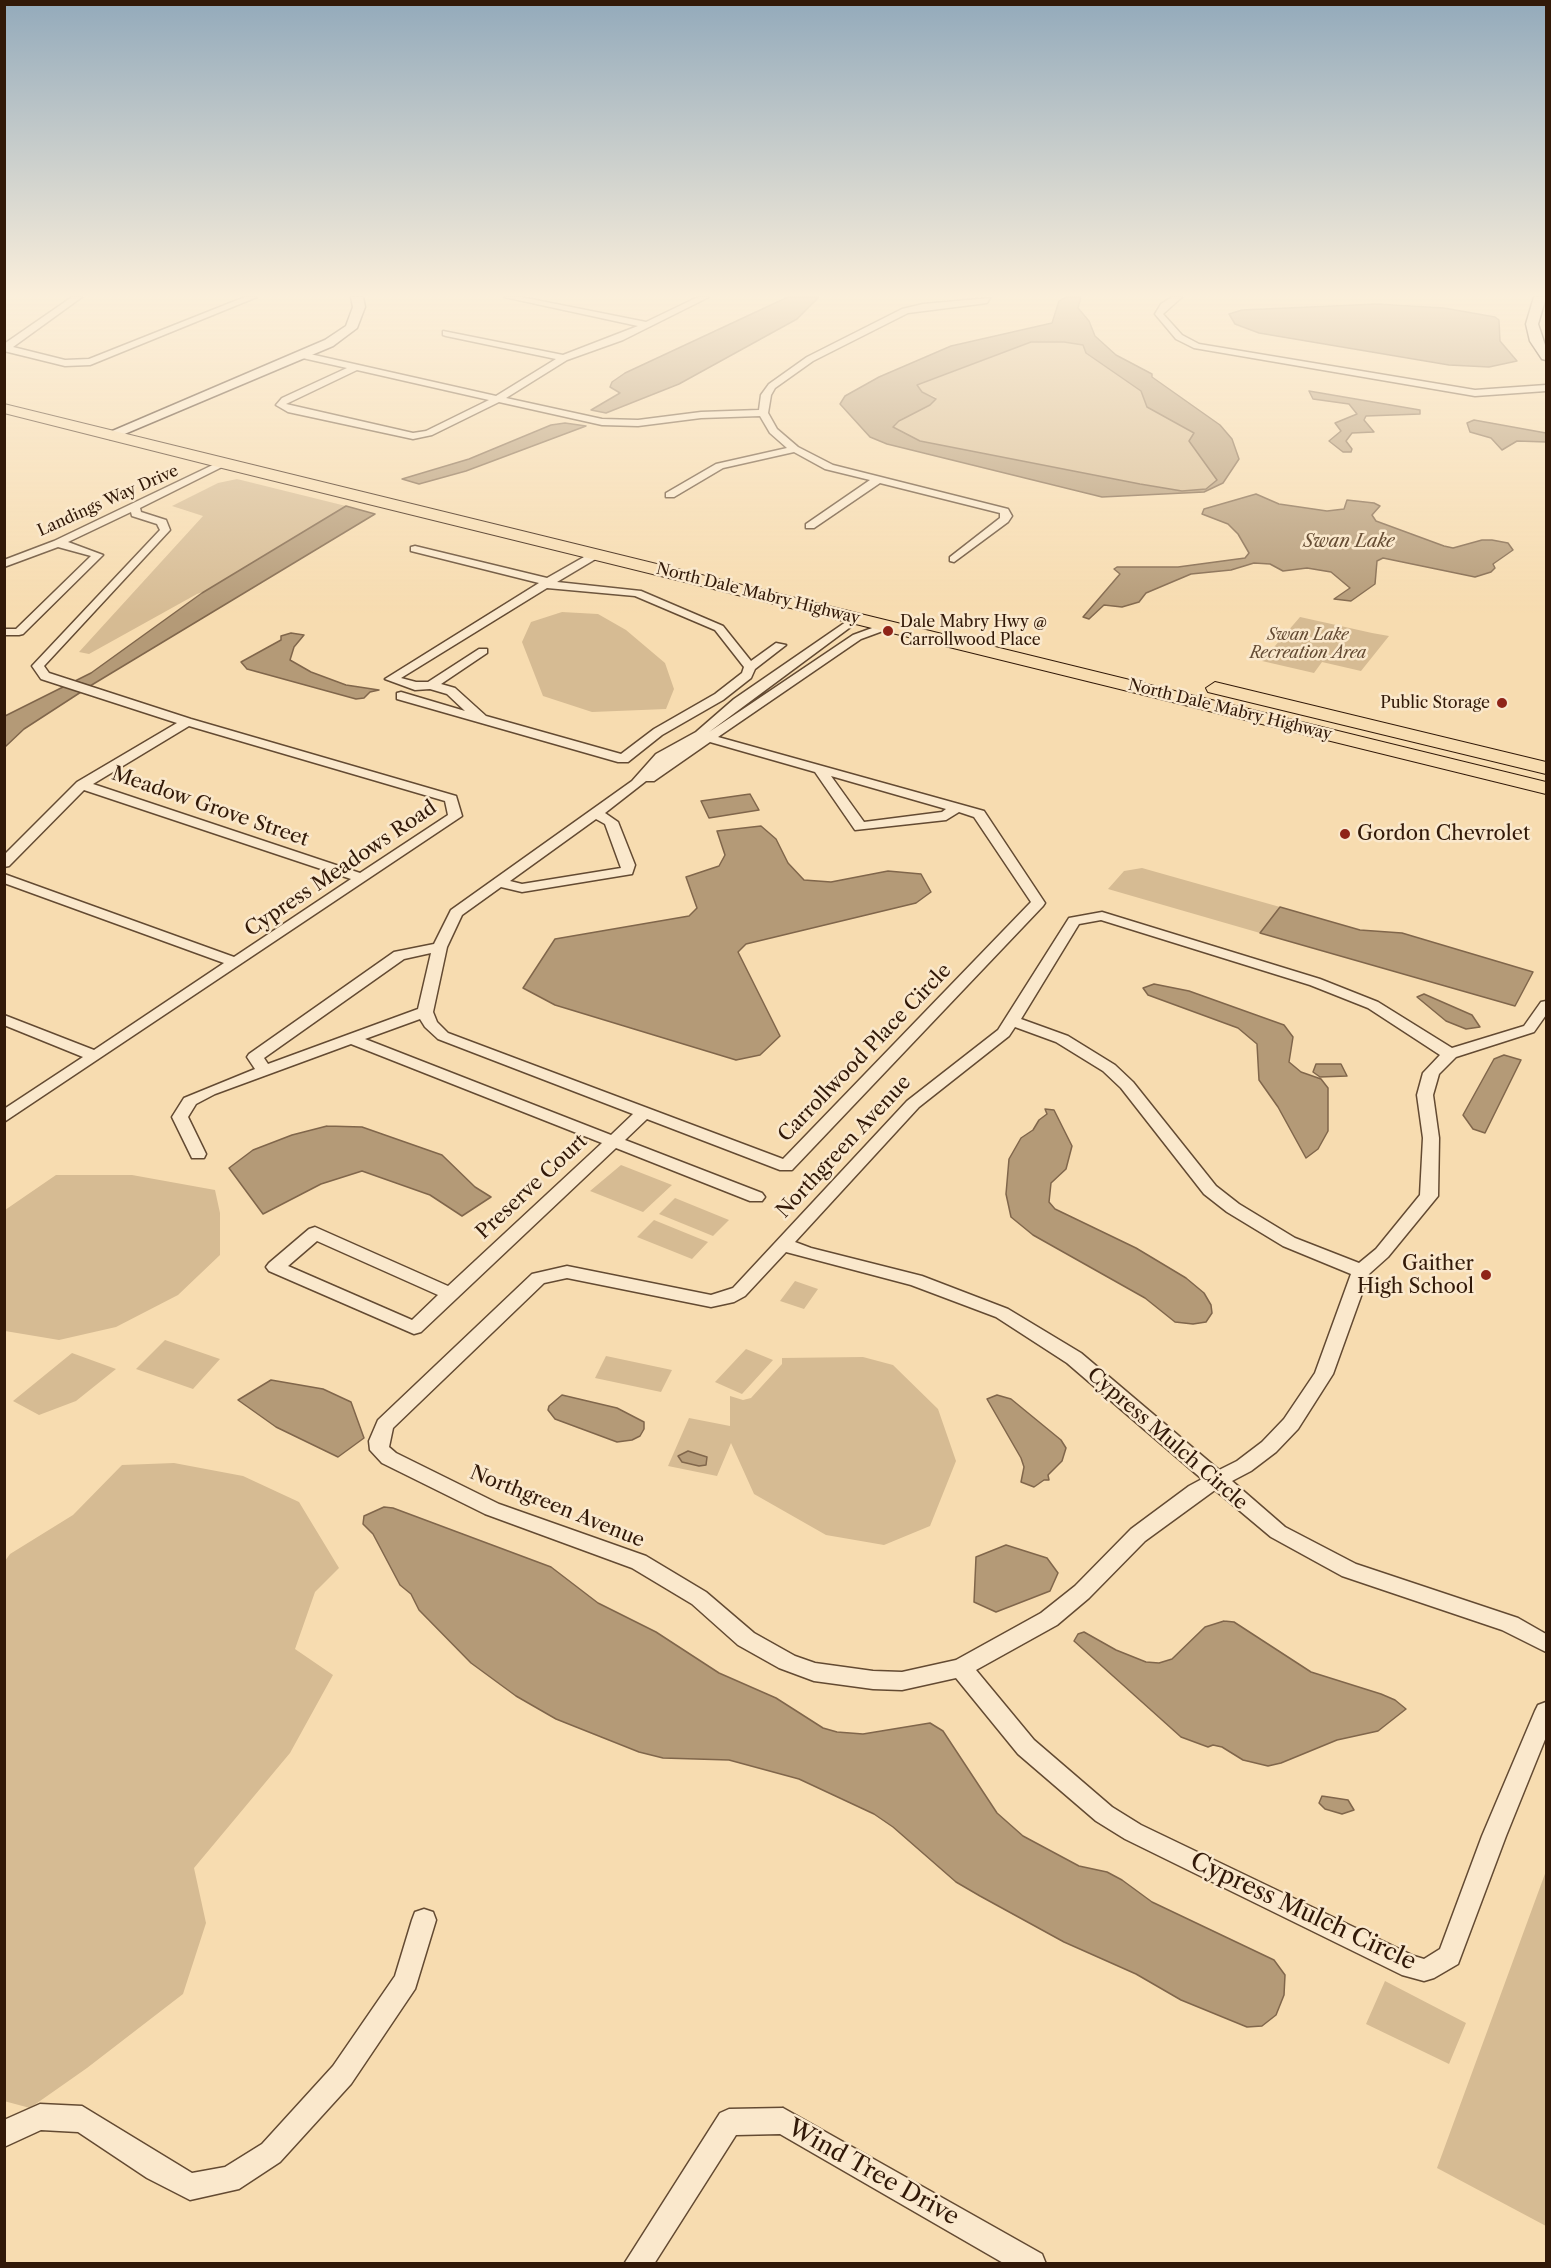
<!DOCTYPE html>
<style>
body{margin:0}
#map{position:relative;width:1551px;height:2268px;overflow:hidden;background:#f7dcb0;font-family:"Libre Caslon Text",serif}
canvas{display:block}
.frame{position:absolute;inset:0;border:6px solid #321908;pointer-events:none}
</style>
<div id="map">
<canvas width="1551" height="2268"></canvas>
<div class="frame"></div>
</div>
<script>
const ctx = document.querySelector('canvas').getContext('2d');
ctx.lineJoin = 'round';
function paint(path, color) { ctx.fillStyle = color; ctx.fill(path, 'evenodd'); }
const poly = rows => new Path2D(rows.map(r => 'M' + r).join(''));
function strokePath(path, color, width, dash) { ctx.strokeStyle = color; ctx.lineWidth = width; ctx.lineCap = dash ? 'butt' : 'round'; ctx.setLineDash(dash || []); ctx.stroke(path); }
function write(font, color, halo, rows, align = 'center') {
  ctx.font = font + ' "Libre Caslon Text",serif'; ctx.lineWidth = 5; ctx.setLineDash([]); ctx.textBaseline = 'middle'; ctx.strokeStyle = halo; ctx.fillStyle = color; for (const [text, x, y, turn = 0] of rows) {
    ctx.save(); ctx.translate(x, y); ctx.rotate((+turn || 0) * Math.PI / 180); ctx.textAlign = isNaN(turn) ? turn : align; if (halo) ctx.strokeText(text, 0, 0); ctx.fillText(text, 0, 0); ctx.restore();
  }
}
paint(poly([
 [1031,342,1064,342,1083,345,1086,353,1141,391,1147,407,1195,433,1189,441,1217,480,1206,489,1182,491,1140,484,920,441,893,427,910,414,930,405,936,397,922,392,916,386],
 [237,479,346,506,214,588,197,594,89,654,79,652,203,516,172,506,218,483],
 [562,612,598,614,626,630,665,663,674,689,666,709,592,712,543,696,522,642,531,622],
 [1300,617,1372,633,1389,636,1361,671,1322,662,1314,673,1262,661],
 [1142,868,1280,907,1260,933,1108,889,1124,871],
 [621,1165,672,1185,643,1212,590,1191],
 [56,1175,132,1175,215,1190,220,1213,220,1255,178,1295,116,1327,59,1340,5,1331,5,1210],
 [675,1198,729,1220,713,1236,659,1214],
 [654,1220,708,1242,692,1259,637,1237],
 [795,1281,818,1289,804,1309,780,1301],
 [165,1340,220,1359,193,1389,136,1369],
 [746,1349,773,1360,742,1394,715,1382],
 [72,1353,116,1369,76,1401,39,1415,13,1401],
 [606,1356,672,1370,661,1392,595,1378],
 [863,1357,893,1365,938,1409,956,1461,930,1526,884,1545,826,1535,754,1494,731,1443,717,1476,668,1466,689,1418,730,1426,730,1396,743,1400,751,1398,782,1364,782,1358],
 [174,1463,243,1476,299,1502,339,1568,315,1592,295,1649,333,1675,290,1753,194,1868,206,1923,183,1994,87,2068,30,2108,4,2101,5,1561,10,1554,73,1515,122,1465],
 [1546,1871,1546,2226,1437,2168],
 [1385,1981,1466,2023,1449,2064,1366,2024]
]), '#d6bb93');
const water = poly([
 [788,297,819,297,797,319,679,384,606,413,591,410,620,393,610,387,612,382,625,373,788,297],
 [1066,297,1081,297,1078,308,1089,321,1095,336,1116,355,1152,374,1152,377,1220,425,1232,439,1239,459,1223,483,1204,492,1102,497,887,444,870,437,840,404,845,396,879,377,951,346,1052,323,1059,301,1066,297],
 [1031,342,1064,342,1083,345,1086,353,1141,391,1147,407,1194,433,1189,441,1217,480,1206,489,1182,491,1140,484,920,441,893,427,899,421,930,405,936,399,922,392,917,385,1031,342],
 [1377,304,1444,308,1495,317,1499,320,1500,341,1517,361,1489,367,1449,365,1259,333,1235,324,1229,314,1242,310,1377,304],
 [1309,391,1420,410,1420,414,1366,416,1364,420,1374,432,1352,433,1346,441,1352,449,1351,452,1343,452,1329,441,1341,431,1335,423,1357,414,1349,404,1313,399,1309,391],
 [1474,420,1546,433,1546,442,1517,441,1502,450,1491,438,1470,432,1467,423,1474,420],
 [565,423,586,426,466,471,419,484,402,479,469,459,551,425,565,423],
 [1256,494,1279,504,1327,511,1344,509,1347,500,1374,503,1380,506,1372,515,1376,521,1444,546,1453,548,1482,540,1492,540,1508,543,1513,550,1493,564,1495,568,1491,572,1475,577,1383,558,1377,561,1375,584,1351,601,1334,599,1350,588,1331,572,1307,568,1283,571,1270,564,1254,563,1231,570,1191,574,1146,593,1139,602,1122,607,1104,605,1089,619,1083,617,1120,574,1114,569,1117,567,1178,567,1245,558,1249,553,1238,534,1228,524,1202,514,1204,509,1256,494],
 [346,506,375,514,90,686,75,681,91,673,202,593,346,506],
 [291,633,304,635,294,647,290,660,311,672,346,685,379,690,370,692,364,698,356,699,247,669,241,662,281,640,281,636,291,633],
 [65,686,81,692,24,729,5,747,5,716,65,686],
 [750,794,759,810,709,818,701,801,750,794],
 [761,826,776,839,788,863,804,880,831,882,888,871,921,874,931,892,916,903,746,944,738,952,780,1036,760,1055,736,1060,555,1005,523,988,555,939,689,916,697,908,686,877,719,866,725,855,717,831,761,826],
 [1280,907,1360,930,1402,933,1533,972,1515,1006,1260,933,1280,907],
 [1154,984,1189,991,1284,1025,1293,1037,1289,1062,1301,1072,1321,1079,1328,1088,1328,1131,1318,1149,1306,1158,1278,1107,1259,1080,1257,1044,1238,1028,1148,995,1143,988,1154,984],
 [1424,994,1472,1015,1480,1027,1466,1029,1446,1021,1417,997,1424,994],
 [1504,1055,1521,1060,1485,1133,1473,1129,1463,1115,1494,1059,1504,1055],
 [1316,1064,1341,1064,1347,1076,1320,1077,1313,1072,1316,1064],
 [1045,1109,1054,1110,1072,1146,1066,1169,1051,1183,1049,1202,1055,1209,1136,1248,1186,1278,1204,1293,1211,1305,1212,1313,1206,1322,1193,1324,1175,1322,1145,1298,1033,1235,1011,1217,1006,1194,1009,1159,1021,1138,1033,1130,1039,1120,1047,1114,1045,1109],
 [327,1126,362,1127,442,1155,475,1187,491,1197,462,1216,430,1195,362,1171,321,1184,263,1214,229,1168,253,1150,292,1135,327,1126],
 [271,1380,323,1389,351,1402,364,1438,338,1457,276,1427,238,1400,271,1380],
 [562,1395,617,1408,644,1422,644,1429,640,1436,632,1440,617,1442,555,1419,548,1410,549,1406,562,1395],
 [997,1395,1011,1399,1061,1440,1066,1448,1062,1461,1048,1475,1049,1480,1044,1480,1034,1487,1021,1482,1024,1467,1021,1458,987,1399,997,1395],
 [688,1451,707,1457,706,1465,699,1466,682,1462,678,1456,688,1451],
 [384,1507,393,1508,551,1567,598,1603,656,1632,719,1673,776,1698,823,1728,837,1732,863,1734,930,1723,943,1731,997,1813,1023,1836,1079,1866,1107,1872,1122,1880,1152,1902,1274,1960,1285,1975,1284,1995,1276,2015,1262,2026,1247,2027,1181,2000,1136,1974,1064,1942,980,1896,956,1882,893,1827,874,1814,799,1779,729,1760,663,1758,639,1752,556,1719,516,1696,471,1663,419,1610,411,1594,400,1585,373,1534,363,1524,364,1516,384,1507],
 [1006,1545,1047,1558,1058,1573,1050,1591,996,1612,974,1602,976,1557,1006,1545],
 [1224,1621,1234,1622,1311,1672,1381,1694,1395,1700,1406,1709,1378,1731,1337,1740,1281,1763,1268,1766,1243,1760,1222,1747,1213,1745,1208,1747,1181,1737,1074,1641,1078,1634,1084,1632,1116,1650,1146,1662,1159,1663,1172,1659,1205,1627,1224,1621],
 [1322,1796,1348,1800,1354,1810,1342,1814,1325,1809,1319,1803,1322,1796]
]);
paint(water, '#b49a77');
strokePath(water, '#80664b', 1.5);
const street = poly([
 [72,297,82,297,13,347,65,360,89,359,245,297,257,297,90,365,65,366,4,351,4,344,72,297],
 [504,297,521,297,646,322,698,297,709,297,623,340,567,360,506,398,602,419,638,420,701,412,759,410,761,395,769,384,807,357,902,309,923,304,990,298,987,303,908,313,813,361,775,388,771,395,768,413,777,429,798,447,833,465,1008,509,1012,516,1008,522,954,562,950,561,950,557,1000,518,1000,513,880,483,814,528,806,528,806,524,870,480,825,469,794,452,723,468,674,497,666,497,666,493,716,464,787,448,770,433,760,416,701,418,638,426,602,425,499,402,432,435,413,439,288,412,276,405,282,398,347,368,298,357,298,353,301,352,496,396,556,359,446,336,443,335,443,331,563,355,638,326,504,297],
 [357,370,489,400,426,431,413,433,286,404,357,370],
 [1172,297,1182,297,1163,314,1182,335,1199,344,1475,390,1546,385,1546,391,1475,396,1194,348,1176,339,1155,314,1161,304,1172,297],
 [219,462,228,464,140,508,141,512,166,520,170,530,44,666,49,673,191,719,456,796,462,816,4,1122,4,1109,83,1057,4,1025,4,1015,94,1050,224,963,4,883,4,874,234,957,351,879,84,790,9,866,4,867,4,855,77,782,177,723,41,679,32,666,160,530,157,524,132,516,131,512,68,542,103,555,23,634,19,635,4,635,4,629,16,629,91,556,58,547,4,567,4,560,54,541,219,462],
 [189,726,445,801,448,815,360,873,93,784,189,726],
 [415,546,547,578,591,553,599,553,599,557,557,582,641,591,723,626,751,661,776,643,786,645,755,669,751,678,723,700,662,735,628,762,618,762,397,699,397,693,401,692,465,711,447,694,430,689,415,690,385,679,539,583,411,551,411,547,415,546],
 [547,588,635,596,715,630,744,667,742,673,715,694,654,729,621,754,486,716,455,688,441,684,487,653,487,649,479,649,428,682,416,682,401,678,547,588],
 [856,615,860,616,860,620,709,732,853,635,883,624,891,624,891,628,861,639,718,737,984,811,1045,903,1043,906,792,1170,780,1170,647,1119,625,1140,762,1193,765,1197,762,1201,750,1201,616,1148,421,1332,414,1334,269,1271,266,1267,269,1263,309,1229,315,1227,448,1286,602,1143,351,1044,215,1094,196,1104,188,1117,206,1154,204,1158,192,1158,172,1117,184,1098,255,1069,247,1057,249,1054,394,952,434,944,451,910,632,781,656,754,696,732,734,699,856,615],
 [710,742,815,772,855,830,946,820,959,812,974,817,1031,902,783,1159,448,1033,437,1022,433,1012,447,947,462,915,501,887,522,892,632,874,635,865,618,822,605,813,646,781,654,781,710,742],
 [831,776,946,809,942,812,864,822,831,776],
 [596,819,605,824,621,868,522,884,510,881,596,819],
 [431,953,418,1009,268,1064,264,1058,404,959,431,953],
 [420,1019,425,1027,438,1039,633,1114,611,1135,365,1039,420,1019],
 [317,1241,438,1295,412,1320,288,1266,317,1241],
 [1102,912,1320,979,1378,1002,1452,1048,1524,1026,1541,1002,1546,1001,1546,1015,1534,1032,1456,1057,1439,1074,1433,1095,1439,1138,1438,1196,1388,1257,1369,1274,1333,1374,1298,1429,1276,1452,1251,1471,1232,1481,1285,1527,1356,1564,1518,1618,1546,1634,1546,1652,1502,1630,1342,1576,1271,1537,1215,1490,1145,1541,1089,1598,1057,1625,976,1670,1034,1740,1112,1807,1141,1825,1414,1956,1424,1959,1440,1949,1482,1836,1535,1711,1538,1705,1546,1702,1546,1737,1506,1836,1458,1964,1434,1978,1424,1981,1402,1975,1125,1839,1096,1821,1018,1754,956,1678,902,1690,873,1689,814,1681,779,1668,738,1645,692,1604,632,1568,485,1514,382,1463,370,1450,369,1441,378,1420,532,1274,567,1266,711,1295,733,1288,907,1101,998,1030,1069,918,1102,912],
 [1101,920,1310,985,1368,1008,1440,1055,1423,1073,1417,1095,1423,1138,1420,1195,1376,1249,1359,1263,1295,1238,1239,1204,1216,1186,1133,1082,1115,1065,1068,1036,1021,1019,1079,924,1101,920],
 [1015,1027,1056,1042,1103,1071,1121,1088,1204,1194,1227,1212,1283,1246,1351,1274,1315,1373,1284,1419,1262,1442,1237,1461,1219,1470,1081,1353,1008,1309,922,1276,811,1248,795,1242,919,1107,1009,1036,1015,1027],
 [786,1252,911,1285,996,1317,1067,1363,1202,1479,1189,1486,1131,1529,1075,1586,1041,1613,956,1660,902,1672,873,1671,815,1663,795,1656,754,1633,706,1592,646,1556,499,1504,396,1453,389,1447,393,1428,544,1283,567,1278,711,1307,734,1302,745,1296,786,1252],
 [424,1909,433,1912,436,1920,415,1989,351,2084,280,2162,239,2189,190,2200,147,2178,78,2132,41,2130,4,2147,4,2120,40,2104,82,2106,192,2173,225,2167,262,2144,333,2066,395,1976,412,1920,415,1912,424,1909],
 [783,2108,1042,2254,1046,2264,1005,2264,780,2134,736,2135,654,2264,624,2264,720,2113,729,2109,783,2108]
]);
const secondary = poly([
 [351,297,363,297,365,307,357,328,333,346,115,438,110,439,103,435,325,340,346,326,353,307,351,297],
 [1534,297,1546,297,1538,324,1546,348,1546,360,1542,359,1530,341,1526,324,1534,297]
]);
const primary = poly([
 [4,404,1546,782,1546,794,218,467,4,413,4,404],
 [1215,682,1546,762,1546,774,1208,692,1206,688,1215,682]
]);
strokePath(street, '#634a32', 3);
strokePath(secondary, '#321908', 3);
strokePath(primary, '#321908', 2);
paint(street, '#fae8cc');
paint(secondary, '#fae8cc');
paint(primary, '#f7dcb0');
const sky = ctx.createLinearGradient(0, 0, 0, 615);
sky.addColorStop(0, '#93aabb');
sky.addColorStop(0.48, '#fbefdb');
sky.addColorStop(1, '#fbefdb00');
ctx.fillStyle = sky;
ctx.fillRect(0, 0, 1551, 615);
for (const [x, y, r, color] of [
 [888,631,6,"#8f2418"],
 [1502,703,6,"#8f2418"],
 [1345,834,6,"#8f2418"],
 [1486,1275,6,"#8f2418"]
]) { const dot = new Path2D(); dot.arc(x, y, r, 0, 2 * Math.PI); ctx.fillStyle = color; ctx.fill(dot); strokePath(dot, '#fae8cc', 2); }
write('16px', '#321908', '#fae8cc', [
 ["Landings Way Drive",108,501,-24],
 ["North Dale Mabry Highway",758,594,14],
 ["North Dale Mabry Highway",1230,710,14]
]);
write('16px', '#321908', '#fae8cc', [
 ["Dale Mabry Hwy @",900,622],
 ["Carrollwood Place",900,640],
 ["Public Storage",1490,703,"right"]
], 'left');
write('italic 16px', '#634a32', '#fae8cc', [
 ["Swan Lake",1308,635],
 ["Recreation Area",1308,653]
]);
write('italic 18px', '#664d34', '#fae8cc', [
 ["Swan Lake",1349,542]
]);
write('20px', '#321908', '#fae8cc', [
 ["Meadow Grove Street",210,807,19],
 ["Cypress Meadows Road",341,869,-34],
 ["Carrollwood Place Circle",865,1053,-46],
 ["Northgreen Avenue",844,1147,-47],
 ["Preserve Court",532,1187,-43],
 ["Cypress Mulch Circle",1167,1439,41],
 ["Northgreen Avenue",557,1507,22]
]);
write('20px', '#321908', '#fae8cc', [
 ["Gordon Chevrolet",1357,834],
 ["Gaither",1474,1264,"right"],
 ["High School",1474,1287,"right"]
], 'left');
write('24px', '#321908', '#fae8cc', [
 ["Cypress Mulch Circle",1303,1912,25],
 ["Wind Tree Drive",873,2173,29]
]);
</script>
